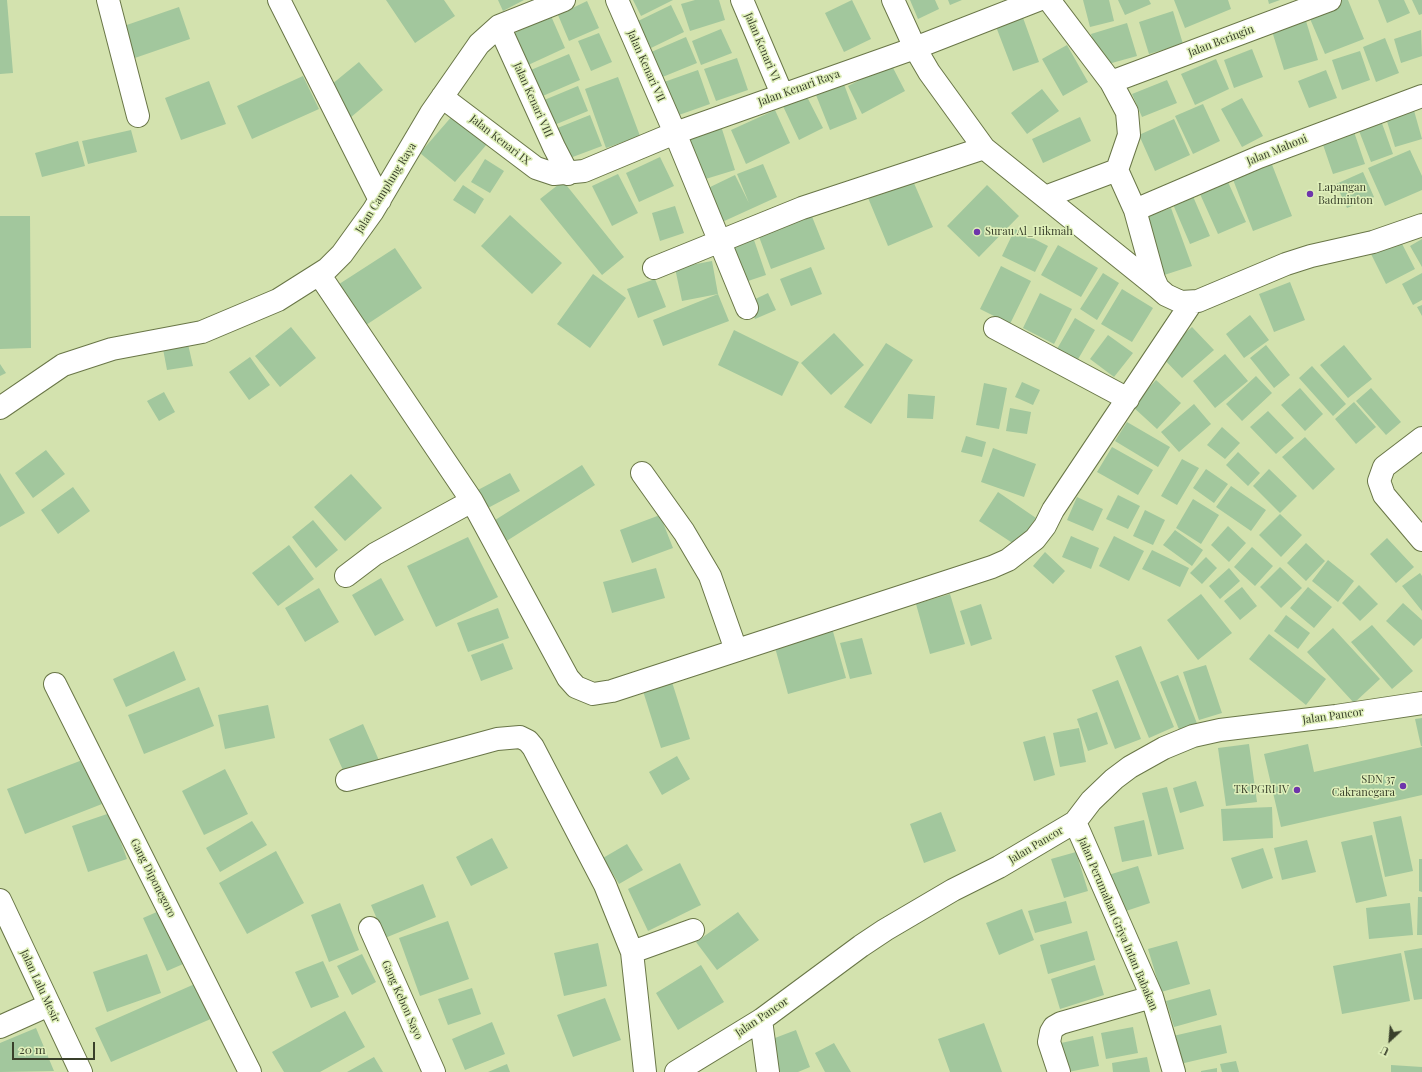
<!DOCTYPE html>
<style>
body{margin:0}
#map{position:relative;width:1422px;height:1072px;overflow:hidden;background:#d3e2ae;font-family:"Playfair Display",serif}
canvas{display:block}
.north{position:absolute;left:1370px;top:1020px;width:40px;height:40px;-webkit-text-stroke:3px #e0f0bb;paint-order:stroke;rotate:206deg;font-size:11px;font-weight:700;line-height:16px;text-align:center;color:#39402b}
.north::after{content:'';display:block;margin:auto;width:14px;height:18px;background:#39402b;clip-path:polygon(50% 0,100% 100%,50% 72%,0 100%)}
.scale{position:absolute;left:12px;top:1042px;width:83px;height:18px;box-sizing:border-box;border:2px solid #39402b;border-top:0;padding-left:5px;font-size:12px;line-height:14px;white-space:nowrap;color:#39402b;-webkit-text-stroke:3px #e0f0bb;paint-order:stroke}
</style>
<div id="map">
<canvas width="1422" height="1072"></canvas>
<div class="north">U</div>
<div class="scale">20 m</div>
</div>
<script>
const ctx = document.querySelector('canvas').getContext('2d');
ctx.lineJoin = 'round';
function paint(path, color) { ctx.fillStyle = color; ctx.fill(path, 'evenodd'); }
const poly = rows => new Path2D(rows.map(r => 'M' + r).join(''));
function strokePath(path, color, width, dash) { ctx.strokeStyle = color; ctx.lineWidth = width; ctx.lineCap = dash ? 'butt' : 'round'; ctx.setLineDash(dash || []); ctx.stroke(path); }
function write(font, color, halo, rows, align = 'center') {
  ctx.font = font + ' "Playfair Display",serif'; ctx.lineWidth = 3; ctx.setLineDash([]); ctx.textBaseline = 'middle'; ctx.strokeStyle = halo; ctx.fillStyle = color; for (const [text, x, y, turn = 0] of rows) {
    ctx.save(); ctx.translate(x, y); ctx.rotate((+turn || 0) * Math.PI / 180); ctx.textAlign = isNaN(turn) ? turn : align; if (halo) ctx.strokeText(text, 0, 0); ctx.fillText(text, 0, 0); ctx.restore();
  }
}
paint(poly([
 [0,0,7,0,13,73,0,74],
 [386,0,444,0,455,16,415,43],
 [498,0,524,0,503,11],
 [633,0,673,0,641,16],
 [695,0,719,0,725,20,690,31,681,4],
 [852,0,871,39,844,52,825,13],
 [910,0,935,0,939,9,918,19],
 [948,0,962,0,950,5],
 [1083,0,1109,0,1114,21,1090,27],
 [1118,0,1149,0,1151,4,1125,15],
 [1174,0,1228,0,1231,9,1185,28],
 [1268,0,1280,0,1269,4],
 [1342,0,1348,0,1364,39,1325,54,1308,14],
 [1378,0,1404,0,1410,13,1387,23],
 [1412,0,1422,0,1422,14,1419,15],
 [587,1,599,28,569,41,558,15],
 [671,5,684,32,651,48,638,21],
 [179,7,190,39,129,60,118,28],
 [1173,11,1183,44,1149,54,1139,22],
 [1022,15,1039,62,1013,71,995,24],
 [551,16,565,48,526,66,512,34],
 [1306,21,1318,60,1284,70,1272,31],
 [1127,23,1137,56,1101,66,1091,34],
 [721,29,732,53,701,65,692,41],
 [1421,30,1422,56,1401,63,1394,39],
 [599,33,612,62,591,71,578,41],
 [686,37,697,63,660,78,649,53],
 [1385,38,1399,73,1376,82,1363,47],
 [1067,45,1088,82,1063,96,1042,59],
 [1252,49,1263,77,1234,88,1224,60],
 [1360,51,1370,80,1342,90,1332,60],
 [569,54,580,80,538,98,526,72],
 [737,58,748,90,716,101,704,69],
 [1216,59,1229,89,1195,105,1181,74],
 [359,62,383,90,350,118,326,89],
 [891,64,905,91,862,114,848,86],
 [698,70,710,104,676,116,664,82],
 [1326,70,1337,98,1309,108,1298,81],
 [303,76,319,109,252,139,237,106],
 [618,77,640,136,606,148,585,89],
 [842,79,857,119,830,130,814,90],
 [1167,80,1177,103,1142,117,1132,94],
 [209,81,226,124,181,140,165,98],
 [578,86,588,111,547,128,537,103],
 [1042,89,1059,111,1027,134,1011,113],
 [805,93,823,128,799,140,782,104],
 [1242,98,1263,136,1242,147,1221,109],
 [1203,104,1220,141,1193,154,1175,116],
 [1413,107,1422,139,1395,147,1385,115],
 [775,110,790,143,746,164,731,130],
 [453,115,487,144,455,182,420,153],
 [590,115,602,146,562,161,550,131],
 [1379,115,1393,154,1371,162,1356,123],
 [1080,117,1091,141,1043,163,1032,139],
 [1174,119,1190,155,1155,171,1139,135],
 [721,126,735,170,699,181,684,138],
 [1352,126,1365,164,1333,174,1320,136],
 [131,130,137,152,88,164,82,141],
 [78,141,85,166,42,177,35,153],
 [1410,150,1422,176,1422,190,1385,206,1368,168],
 [660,157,674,186,639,202,626,173],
 [485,159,504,171,490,193,471,182],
 [1271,162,1292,216,1253,231,1232,177],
 [763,164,777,197,720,223,704,190,735,175,749,203,737,174],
 [1363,172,1374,197,1347,208,1336,184],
 [618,174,638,213,612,226,592,186],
 [910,174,933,227,888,246,866,193],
 [563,181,624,257,602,275,540,199],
 [1228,182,1246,222,1218,234,1200,194],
 [463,185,484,199,475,214,453,200],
 [987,185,1019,216,979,257,947,226],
 [1192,194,1210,236,1190,244,1172,202],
 [675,206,684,233,660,241,652,213],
 [1171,208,1192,266,1158,277,1138,220],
 [811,214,825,249,771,269,758,234],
 [510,215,562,263,532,294,481,246],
 [0,216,30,216,31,348,0,349],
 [1015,229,1048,246,1035,272,1002,256],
 [1398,236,1415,269,1386,284,1369,250],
 [753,237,766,275,739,284,727,246],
 [1422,239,1422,267,1410,246],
 [1058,245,1098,268,1081,297,1041,275],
 [395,248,422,288,360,329,333,288],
 [712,261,718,294,729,321,663,346,653,320,718,294,682,301,675,268],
 [1001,266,1031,281,1010,324,980,309],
 [811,267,822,294,791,306,780,279],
 [1103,273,1119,283,1097,320,1080,309],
 [1422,273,1422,300,1413,305,1402,284],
 [593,274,626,298,590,348,557,324],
 [655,279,666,307,638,318,627,289],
 [1290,282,1305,320,1274,332,1259,294],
 [1122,289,1153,308,1132,342,1101,324],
 [768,293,776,310,755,319,747,303],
 [1040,293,1072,309,1054,344,1023,328],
 [1422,305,1422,316,1417,307],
 [1250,315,1269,340,1244,358,1226,334],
 [1075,318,1095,330,1077,361,1057,349],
 [291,327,316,358,280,387,255,356],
 [1192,327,1214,350,1182,378,1160,355],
 [734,330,799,362,782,396,718,365],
 [834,333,864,365,831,395,801,363],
 [1108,335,1133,353,1114,377,1090,359],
 [886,343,913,360,871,424,844,407],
 [188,344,193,366,167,370,163,349],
 [1266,345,1290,375,1274,388,1250,358],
 [1344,345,1372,379,1348,398,1320,365],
 [1225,354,1248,381,1215,408,1193,381],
 [250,357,270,385,249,400,229,372],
 [0,364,6,373,0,376],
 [1312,366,1346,404,1333,416,1299,378],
 [1256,376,1272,393,1242,421,1226,404],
 [1156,380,1181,403,1157,429,1132,406],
 [1022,382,1040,390,1033,405,1015,397],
 [984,383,1007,388,999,429,976,425],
 [1300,388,1323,414,1305,431,1281,405],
 [1371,388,1401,422,1386,435,1356,401],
 [164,392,175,412,159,421,147,401],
 [908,394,935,396,933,419,907,418],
 [1354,402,1376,427,1356,444,1335,419],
 [1194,404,1211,424,1179,452,1161,432],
 [1010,408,1031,412,1027,434,1006,431],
 [1268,411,1294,438,1276,454,1250,427],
 [1127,422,1170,447,1158,467,1115,441],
 [1222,427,1240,443,1225,459,1207,445],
 [966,436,986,442,982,457,961,452],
 [1305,437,1335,469,1313,490,1282,457],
 [1112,447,1153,470,1138,495,1097,472],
 [993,448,1036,464,1024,497,981,482],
 [46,450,65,474,33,498,15,473],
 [1238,452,1260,473,1248,486,1226,465],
 [1182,459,1199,468,1177,505,1161,496],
 [582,465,595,485,505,542,492,522],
 [1206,469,1228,484,1214,503,1193,488],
 [1269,469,1297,496,1280,513,1253,486],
 [0,473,25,513,0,527],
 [510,473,520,491,486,509,476,491],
 [351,474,382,508,345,541,314,507],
 [1231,486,1266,510,1251,531,1216,507],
 [73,487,90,511,58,534,41,510],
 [998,492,1036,518,1017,546,979,521],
 [1118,495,1140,506,1128,529,1106,519],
 [1077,497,1103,509,1093,531,1067,520],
 [1193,499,1219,515,1201,544,1176,528],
 [1145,510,1165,520,1153,545,1133,536],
 [1280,514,1302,535,1281,557,1259,535],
 [660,515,673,548,632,563,620,530],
 [313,520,338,550,316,568,292,537],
 [1228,526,1246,543,1229,562,1211,545],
 [1175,530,1203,550,1192,566,1163,545],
 [1071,536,1099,548,1091,569,1062,557],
 [1114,536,1144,551,1129,581,1099,566],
 [468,537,498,597,436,627,407,566],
 [1387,538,1414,567,1396,583,1370,554],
 [1306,543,1325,561,1306,581,1287,563],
 [289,545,314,579,278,606,252,573],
 [1252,547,1273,566,1255,586,1234,567],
 [1152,550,1189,568,1180,587,1142,569],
 [1045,552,1065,571,1053,584,1033,566],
 [1206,557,1217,568,1202,584,1190,573],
 [1328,560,1354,581,1338,602,1312,581],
 [1280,567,1302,588,1281,608,1260,587],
 [656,568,665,598,612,613,603,582],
 [1229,568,1240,581,1220,599,1209,586],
 [1420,573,1422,576,1422,611,1402,586],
 [381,578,404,620,375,636,352,595],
 [1359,585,1378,604,1360,621,1342,603],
 [1242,587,1257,606,1240,620,1224,601],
 [1308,587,1332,607,1314,628,1290,608],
 [319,588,339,622,305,642,285,608],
 [950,594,965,644,930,654,916,604],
 [1201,594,1232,633,1198,660,1167,620],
 [1403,603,1422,620,1422,638,1414,646,1386,621],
 [981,604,992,639,971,646,960,611],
 [498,608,509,638,468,652,457,623],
 [1286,615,1310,633,1298,649,1274,631],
 [1372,625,1413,671,1392,689,1351,642],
 [832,628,846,678,788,694,774,644],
 [1333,628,1380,679,1354,703,1307,652],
 [1269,634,1326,679,1306,705,1249,659],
 [862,638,872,674,850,679,840,643],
 [503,643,513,669,481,681,471,655],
 [1141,646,1174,727,1149,738,1115,656],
 [174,651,186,680,126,707,113,679],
 [1206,665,1222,713,1199,720,1183,672],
 [1178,675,1198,726,1180,732,1160,682],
 [1118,680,1141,739,1115,749,1092,690],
 [672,682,690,739,661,748,643,691],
 [199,687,214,726,144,754,128,715],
 [268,705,275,738,225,749,218,715],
 [1097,712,1108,744,1088,751,1077,719],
 [1422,718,1422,746,1421,746,1415,719],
 [363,724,381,765,347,779,329,739],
 [1079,728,1086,762,1060,767,1053,733],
 [1045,736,1055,775,1034,781,1023,742],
 [1249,744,1257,802,1226,806,1218,748],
 [1308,744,1314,772,1422,747,1422,795,1281,827,1264,754],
 [677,756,690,779,662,795,649,772],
 [85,759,102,804,25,834,7,789],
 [225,769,248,814,204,835,182,791],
 [1196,781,1204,806,1180,813,1173,788],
 [1167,787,1184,849,1158,855,1142,793],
 [1272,807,1273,838,1223,841,1221,809],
 [941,812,956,851,924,863,910,824],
 [110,813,127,859,88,872,72,826],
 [1401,816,1413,871,1385,877,1373,822],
 [1144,820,1152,856,1122,862,1114,827],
 [252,821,267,845,220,872,206,848],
 [1372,835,1387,896,1356,903,1341,842],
 [492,838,508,868,471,886,456,857],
 [1307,840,1316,872,1282,880,1274,848],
 [627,844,643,870,619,884,603,858],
 [1263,848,1273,878,1242,889,1231,858],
 [276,851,304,903,247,934,219,883],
 [1076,852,1088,891,1064,898,1051,859],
 [1419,859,1422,859,1422,892,1419,891],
 [680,863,701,905,648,931,628,889],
 [1138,866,1150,903,1117,914,1105,876],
 [423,884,436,917,385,938,371,905],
 [1418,897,1422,897,1422,935,1417,935],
 [1066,901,1072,923,1035,933,1028,911],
 [340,903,359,950,329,962,311,915],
 [1410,903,1413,935,1369,939,1366,908],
 [166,908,190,961,167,971,143,918],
 [1022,909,1034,940,999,955,986,923],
 [738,912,759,940,717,970,696,942],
 [448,921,469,979,420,996,399,938],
 [1087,931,1095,960,1048,974,1040,945],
 [1177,941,1190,984,1161,992,1148,949],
 [598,943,607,986,564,996,554,953],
 [1422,948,1422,999,1414,1000,1404,951],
 [1401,953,1410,1001,1342,1014,1333,966],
 [147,954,161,993,107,1012,93,972],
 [362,954,376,982,352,995,337,966],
 [323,961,339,997,311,1008,295,972],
 [701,965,724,1002,678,1030,656,993],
 [1095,965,1104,995,1060,1009,1051,979],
 [197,983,213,1018,111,1062,95,1028],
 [472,988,481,1014,448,1025,438,999],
 [1210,989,1217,1015,1174,1027,1166,1001],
 [605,998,621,1040,573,1057,557,1015],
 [345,1011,365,1047,320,1072,284,1072,272,1052],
 [492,1022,505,1054,465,1070,452,1039],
 [984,1023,1002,1072,950,1072,938,1039],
 [1221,1025,1227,1053,1180,1064,1173,1036],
 [1133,1027,1138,1053,1106,1059,1101,1033],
 [36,1028,54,1071,0,1072,0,1043],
 [796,1030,810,1067,798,1072,779,1072,767,1041],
 [1093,1036,1099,1066,1068,1072,1061,1043],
 [834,1043,851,1072,825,1072,815,1053],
 [374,1057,383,1072,347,1072],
 [1147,1057,1150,1072,1113,1072,1112,1063],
 [1236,1061,1239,1072,1222,1072,1220,1064],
 [507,1064,510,1072,488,1072],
 [1391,1065,1422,1067,1422,1072,1391,1072],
 [1217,1068,1217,1072,1201,1072,1201,1071]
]), '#a2c79d');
const minor = poly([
 [108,0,138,116],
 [279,0,380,200],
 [617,0,675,133,747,308],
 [742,0,782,94],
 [893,0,915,48,929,72,984,148,1158,288],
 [1049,0,1111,82,1127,112,1129,135,1117,170,1135,210,1154,279,1158,288,1166,295,1181,302,1198,301,1286,264,1311,256,1373,242,1422,225],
 [499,26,554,147,568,174],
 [1111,82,1330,0],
 [442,97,536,168,554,174,584,171,675,133,915,48,1038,0],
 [1045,197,1117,170],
 [1135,210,1259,157,1422,96],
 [654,268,802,208,984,148],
 [319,274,472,501,568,678,576,687,593,694,612,691,992,567,1008,560,1035,539,1045,526,1053,510,1192,302],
 [995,328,1128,399],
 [0,408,63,365,112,349,202,332,278,300,327,269,342,254,373,211,431,113,479,44,499,26,564,0],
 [1422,438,1384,467,1379,481,1384,495,1422,540],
 [642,473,684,532,710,576,736,650],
 [346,576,375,554,472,501],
 [55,684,250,1072],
 [347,780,497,739,520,737,528,741,533,747,605,885,632,952],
 [1075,822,1152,997,1174,1072],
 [370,928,434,1072],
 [761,1020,768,1072],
 [0,1027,49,1005],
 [645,1072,632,952,693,930],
 [676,1072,761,1020,861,946,885,930,953,890,999,867,1075,822,1091,801,1114,779,1130,767,1164,748,1193,736,1220,730,1336,716,1422,703],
 [1059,1072,1049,1042,1051,1032,1054,1027,1061,1023,1152,997]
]);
const tertiary = poly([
 [0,900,81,1072]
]);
strokePath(minor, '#697647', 24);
strokePath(tertiary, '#697647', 24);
strokePath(minor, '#fff', 22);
strokePath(tertiary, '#fff', 22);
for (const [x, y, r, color] of [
 [1310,194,4,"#6e35ab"],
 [977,232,4,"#6e35ab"],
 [1403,786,4,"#6e35ab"],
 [1297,790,4,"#6e35ab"]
]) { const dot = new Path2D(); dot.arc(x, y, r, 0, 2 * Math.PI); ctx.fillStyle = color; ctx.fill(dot); strokePath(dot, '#e0f0bb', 1.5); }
write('11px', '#39402b', '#e0f0bb', [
 ["Jalan Beringin",1221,41,-21],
 ["Jalan Kenari VI",762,47,67],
 ["Jalan Kenari VII",646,66,66],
 ["Jalan Kenari Raya",799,88,-20],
 ["Jalan Kenari VIII",533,100,66],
 ["Jalan Kenari IX",500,140,38],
 ["Jalan Mahoni",1277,150,-22],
 ["Jalan Camplung Raya",386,188,-58],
 ["Jalan Pancor",1333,716,-8],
 ["Jalan Pancor",1036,845,-31],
 ["Gang Diponegoro",153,878,63],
 ["Jalan Perumahan Griya Intan Babakan",1118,924,67],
 ["Jalan Lalu Mesir",40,986,65],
 ["Gang Kebon Sayo",402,1000,66],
 ["Jalan Pancor",762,1017,-34]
]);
write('11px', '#39402b', '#e0f0bb', [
 ["Lapangan",1318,188],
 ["Badminton",1318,201],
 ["Surau Al_Hikmah",985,232],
 ["SDN 37",1395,780,"right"],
 ["Cakranegara",1395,793,"right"],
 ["TK PGRI IV",1289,790,"right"]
], 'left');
</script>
